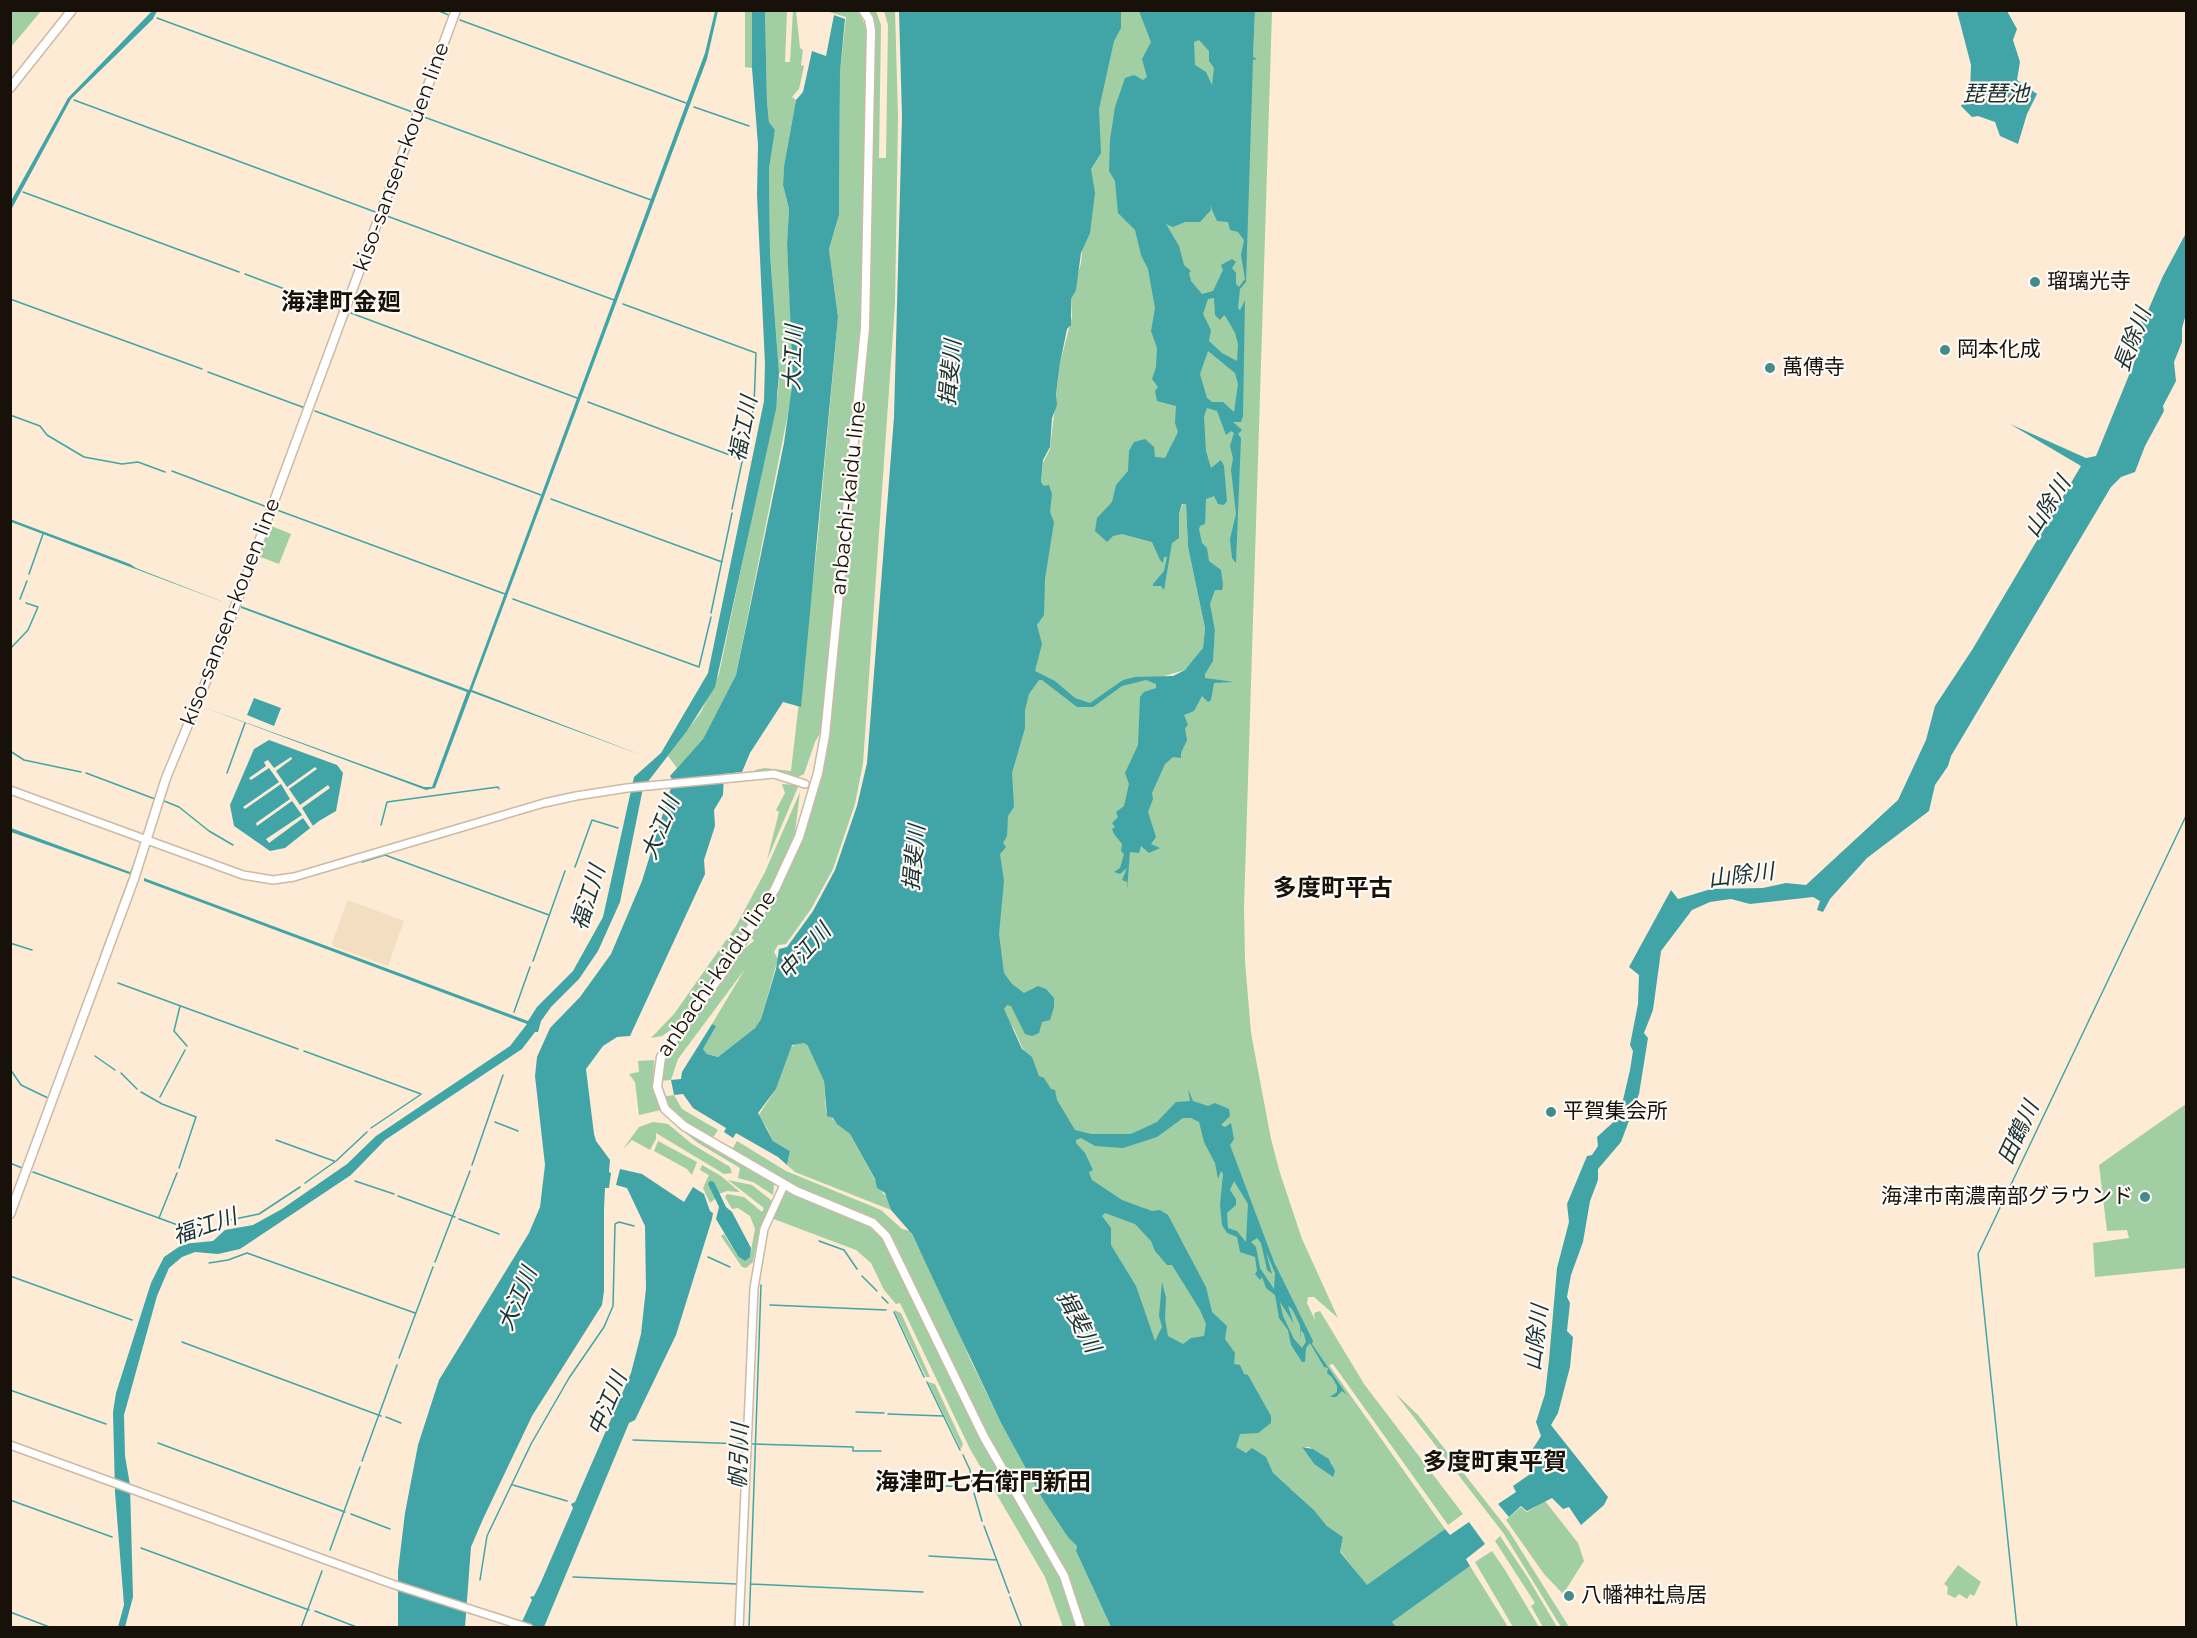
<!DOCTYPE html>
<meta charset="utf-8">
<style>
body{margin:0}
#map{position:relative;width:2197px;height:1638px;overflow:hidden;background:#fdebd5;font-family:Montserrat,sans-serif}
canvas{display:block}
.frame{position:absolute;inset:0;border:12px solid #17110a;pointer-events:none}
</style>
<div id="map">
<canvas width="2197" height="1638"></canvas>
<div class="frame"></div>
</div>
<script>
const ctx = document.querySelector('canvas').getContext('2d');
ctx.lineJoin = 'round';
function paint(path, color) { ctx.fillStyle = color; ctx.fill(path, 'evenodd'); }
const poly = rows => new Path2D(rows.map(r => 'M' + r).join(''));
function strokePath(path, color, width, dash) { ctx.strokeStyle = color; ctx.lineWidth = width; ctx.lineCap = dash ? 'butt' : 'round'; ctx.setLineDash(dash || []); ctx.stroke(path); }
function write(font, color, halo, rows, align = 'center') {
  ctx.font = font + ' Montserrat,"Noto Sans JP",sans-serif'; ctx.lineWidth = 4.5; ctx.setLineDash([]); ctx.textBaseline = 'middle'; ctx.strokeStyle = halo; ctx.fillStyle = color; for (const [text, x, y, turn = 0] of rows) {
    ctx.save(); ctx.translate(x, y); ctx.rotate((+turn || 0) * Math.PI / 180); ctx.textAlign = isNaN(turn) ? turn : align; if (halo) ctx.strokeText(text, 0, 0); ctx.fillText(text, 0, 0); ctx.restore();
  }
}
paint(poly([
 [351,901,404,921,388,966,333,946,332,943,347,902]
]), '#f4dec2');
paint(poly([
 [11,10,41,11,11,47,10,11],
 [740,11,752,11,752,68,745,67,745,12],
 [765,11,787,11,785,62,790,62,793,11,796,11,800,48,803,50,801,65,804,66,799,89,792,97,796,100,784,166,783,185,789,209,787,244,793,361,791,398,736,675,703,739,677,768,668,756,701,712,719,674,778,393,779,373,770,254,769,169,775,130,769,122,767,102],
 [826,11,858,11,869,33,861,328,822,730,815,742,804,774,796,778,755,774,755,770,765,768,791,771,818,537,838,317,829,249,839,215,840,72,846,17],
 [870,11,876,11,881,25,879,158,886,158,888,25,884,11,895,11,898,116,895,304,863,763,855,804,833,869,811,909,786,944,778,945,774,952,778,959,761,1019,755,1028,718,1057,707,1054,703,1049,715,1026,712,1024,745,969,678,1059,671,1080,659,1081,663,1060,740,952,754,941,751,937,778,890,828,736,858,453,862,446,863,439,859,439,867,329,874,25],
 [1116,11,1154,11,1140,232,1179,400,1179,514,1183,504,1186,504,1188,547,1205,628,1203,648,1199,656,1185,670,1161,677,1171,678,1213,657,1215,630,1197,546,1201,407,1207,405,1164,227,1159,173,1252,76,1255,11,1272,11,1244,907,1245,961,1251,1033,1271,1139,1280,1173,1302,1239,1338,1318,1314,1297,1308,1297,1307,1303,1315,1320,1314,1313,1320,1311,1364,1384,1463,1514,1448,1525,1333,1364,1329,1365,1445,1529,1367,1586,1340,1551,1343,1537,1327,1526,1314,1510,1291,1489,1242,1460,1157,1349,1014,1029,1005,1016,996,979,998,854,1010,773,1040,610,1046,489,1041,482,1043,463,1050,449,1060,363,1072,317,1071,299,1081,263,1096,112],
 [1302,1447,1309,1447,1329,1459,1332,1464,1332,1476,1314,1464],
 [1214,29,1240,37,1224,88,1193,85,1191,36],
 [269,525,291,534,279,564,258,556],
 [782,784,797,785,798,787,767,860,779,812,776,810,785,793],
 [800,792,794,840,771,890,721,970,682,1022,662,1036,651,1038,674,1014,736,926,765,872],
 [797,1043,804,1043,811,1049,824,1081,826,1113,850,1134,881,1191,888,1198,891,1210,795,1172,787,1165,790,1151,773,1141,767,1128,758,1116,776,1089,791,1047],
 [654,1060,653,1089,661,1110,639,1115,635,1082,629,1074,639,1072,638,1061],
 [674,1095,682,1109,718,1130,712,1139,682,1121,669,1109,662,1097],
 [2186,1104,2186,1268,2095,1277,2093,1243,2129,1238,2127,1230,2107,1231,2099,1165],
 [653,1122,668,1124,692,1144,730,1167,732,1173,724,1174,656,1133,656,1139,650,1150,632,1140,623,1149,639,1127],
 [674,1124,774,1184,773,1195,753,1182,738,1178,740,1168,698,1143],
 [658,1141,697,1162,692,1175,687,1169,654,1151],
 [737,1141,786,1171,881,1210,902,1229,910,1231,949,1309,970,1359,1001,1423,1042,1498,1077,1546,1076,1551,1111,1627,1085,1627,1066,1574,991,1443,896,1244,888,1232,867,1216,806,1193,731,1151],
 [702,1165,721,1176,740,1192,727,1191,719,1194,714,1182,709,1184,715,1199,710,1203,703,1188,709,1175,700,1170],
 [728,1180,752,1185,772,1201,760,1229,753,1262,746,1268,742,1267,721,1236,724,1234,738,1256,750,1256,755,1229,750,1216,738,1208,732,1209,725,1197,727,1194,744,1197,762,1212,764,1208],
 [784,1191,864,1223,883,1238,1061,1578,1077,1627,1063,1627,1045,1577,970,1449,900,1303,896,1304,884,1290,871,1263,856,1250,771,1218],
 [894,1310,901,1313,930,1377,926,1377],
 [928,1382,935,1384,963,1444,961,1449],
 [1395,1393,1418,1415,1509,1531,1569,1627,1561,1627,1504,1534],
 [1545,1501,1578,1543,1584,1561,1563,1594,1544,1574,1506,1520,1521,1507,1527,1512],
 [1500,1536,1528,1578,1557,1627,1543,1627,1531,1606,1535,1603,1495,1541],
 [1492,1551,1505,1570,1539,1627,1513,1627,1475,1562],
 [1958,1565,1981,1582,1974,1596,1970,1594,1967,1599,1959,1594,1955,1598,1947,1594,1948,1587,1944,1584],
 [1470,1566,1508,1627,1396,1628,1392,1622]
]), '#a1cea3');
paint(poly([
 [152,11,157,11,153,19,71,99,11,210,11,201,68,98],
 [715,11,718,11,707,59,472,690,644,756,471,692,435,788,426,790,203,707,424,787,432,787,467,692,241,608,241,606,469,690,705,53],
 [752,11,765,11,767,102,769,122,775,130,769,169,770,254,779,373,776,409,715,687,687,731,643,788,620,902,598,951,579,979,551,1007,541,1021,538,1032,535,1032,522,1049,385,1140,351,1175,240,1249,218,1254,195,1252,182,1257,169,1268,157,1296,124,1415,125,1456,130,1485,133,1597,125,1627,118,1627,124,1605,115,1492,113,1412,116,1393,151,1283,164,1257,183,1244,213,1241,225,1230,253,1225,282,1209,347,1164,376,1136,510,1046,527,1024,144,881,144,878,528,1021,537,1007,573,971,603,917,634,777,661,753,708,673,764,401,765,364,757,195,758,145,752,68],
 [899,11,1121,11,1121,28,1114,41,1099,109,1101,153,1091,169,1095,193,1090,233,1081,253,1076,290,1071,299,1071,325,1067,329,1060,363,1056,395,1057,405,1052,418,1050,447,1043,460,1041,482,1044,486,1049,485,1052,494,1050,512,1054,522,1045,579,1044,615,1037,625,1042,644,1035,671,1055,681,1075,698,1090,703,1123,680,1135,677,1173,676,1185,670,1203,648,1205,628,1188,547,1186,504,1182,504,1179,514,1179,538,1172,543,1164,590,1161,586,1153,586,1153,584,1164,571,1167,557,1164,557,1163,563,1160,560,1152,542,1122,534,1113,536,1107,542,1095,531,1097,518,1112,502,1116,485,1128,471,1129,451,1134,442,1145,439,1154,447,1155,457,1165,458,1178,432,1175,423,1176,406,1157,401,1155,391,1158,387,1152,379,1156,367,1157,348,1151,331,1155,308,1148,269,1141,255,1135,230,1118,213,1115,181,1109,171,1110,140,1115,107,1125,78,1134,75,1143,80,1147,77,1142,59,1151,42,1139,11,1255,11,1253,57,1257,59,1253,60,1246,282,1240,289,1238,308,1240,310,1245,300,1243,416,1241,422,1233,422,1242,430,1238,434,1241,438,1236,563,1232,558,1230,539,1236,514,1231,470,1233,458,1230,446,1234,433,1231,431,1226,435,1217,411,1207,408,1204,417,1206,451,1211,468,1221,460,1224,466,1227,501,1224,505,1218,504,1214,496,1206,499,1205,524,1200,526,1199,529,1202,543,1207,548,1209,561,1221,570,1223,585,1222,590,1215,590,1210,604,1215,630,1213,661,1205,674,1205,678,1234,682,1214,683,1211,700,1208,702,1202,696,1194,711,1184,715,1188,725,1185,728,1187,740,1181,753,1181,758,1173,757,1165,764,1152,793,1153,799,1148,812,1156,837,1151,844,1160,848,1149,853,1141,846,1139,853,1130,852,1127,890,1127,882,1122,880,1127,868,1120,874,1114,872,1120,868,1124,854,1121,851,1122,844,1114,834,1112,829,1115,827,1112,823,1118,817,1116,812,1124,806,1129,784,1125,773,1138,745,1140,697,1144,692,1156,688,1156,684,1146,680,1122,686,1093,707,1077,707,1042,680,1039,680,1029,694,1025,710,1025,728,1012,773,1014,807,1008,816,1007,836,1003,843,1006,847,1000,854,1004,881,999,934,1004,973,1012,984,1024,993,1038,986,1046,989,1054,998,1054,1007,1050,1020,1042,1022,1039,1033,1032,1036,1025,1034,1011,1006,1007,1005,1004,1009,1022,1049,1032,1057,1039,1076,1044,1078,1051,1089,1055,1090,1057,1100,1075,1130,1091,1134,1131,1134,1157,1122,1176,1102,1190,1101,1188,1089,1193,1101,1208,1106,1215,1103,1229,1109,1230,1116,1221,1125,1225,1127,1231,1123,1234,1139,1230,1145,1274,1262,1313,1341,1312,1344,1347,1395,1342,1391,1336,1397,1330,1397,1337,1392,1337,1386,1332,1377,1327,1373,1328,1368,1324,1367,1310,1343,1306,1348,1305,1362,1302,1362,1291,1345,1288,1330,1279,1318,1275,1295,1266,1288,1262,1277,1260,1280,1255,1274,1257,1271,1255,1257,1240,1252,1237,1237,1227,1233,1222,1225,1220,1205,1223,1174,1221,1171,1218,1179,1215,1163,1204,1142,1199,1122,1191,1118,1183,1118,1157,1137,1123,1148,1095,1146,1081,1138,1076,1140,1076,1143,1085,1153,1093,1170,1089,1172,1092,1180,1122,1200,1152,1211,1160,1210,1168,1215,1206,1287,1212,1312,1227,1326,1225,1339,1235,1353,1234,1364,1240,1365,1244,1374,1248,1375,1271,1416,1271,1423,1258,1433,1240,1434,1236,1447,1246,1453,1252,1448,1266,1457,1273,1473,1314,1510,1327,1526,1343,1537,1340,1552,1367,1585,1445,1529,1450,1535,1469,1522,1485,1544,1466,1559,1470,1566,1392,1622,1396,1627,1111,1627,1076,1551,1077,1546,1068,1537,1042,1498,1001,1423,912,1234,891,1210,885,1193,877,1188,875,1179,850,1134,837,1124,833,1118,827,1116,824,1081,808,1046,804,1043,792,1045,776,1089,758,1113,773,1141,790,1151,787,1165,778,1157,736,1133,733,1138,724,1132,726,1128,693,1108,683,1094,674,1095,671,1080,681,1079,682,1072,712,1024,716,1026,703,1049,707,1054,718,1057,755,1028,761,1019,776,969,779,949,787,947,813,911,835,870,857,806,867,763,894,417,902,117],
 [1199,40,1209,51,1209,61,1214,68,1212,85,1206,72,1195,65,1194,42],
 [1210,205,1217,221,1228,222,1230,230,1238,232,1244,240,1241,255,1245,279,1239,287,1236,284,1236,273,1232,268,1236,262,1232,259,1221,265,1223,270,1213,291,1202,294,1191,281,1189,273,1191,271,1184,265,1179,246,1166,224,1173,227,1185,222,1200,222,1211,210],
 [1214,298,1215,315,1220,320,1224,315,1226,317,1235,333,1238,344,1237,361,1222,353,1209,341,1211,330,1203,314,1208,299],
 [1208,351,1235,373,1238,384,1234,412,1223,402,1212,402,1207,398,1200,374],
 [1234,1181,1248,1204,1246,1242,1237,1231,1228,1228,1227,1213,1236,1205,1236,1199,1230,1190],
 [1105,1213,1135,1224,1151,1241,1155,1251,1167,1265,1172,1265,1200,1310,1206,1324,1204,1336,1191,1338,1183,1344,1168,1336,1165,1319,1166,1298,1162,1282,1159,1316,1162,1327,1155,1341,1136,1286,1111,1245,1111,1228,1102,1216],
 [1257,1238,1261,1243,1267,1270,1272,1274,1266,1252,1275,1273,1274,1289,1260,1268,1256,1247,1251,1242],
 [1280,1302,1294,1324,1288,1306,1292,1309,1300,1325,1301,1340,1301,1330,1304,1334,1306,1342,1302,1348,1294,1339,1283,1316],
 [1957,11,2007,11,2017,29,2013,40,2020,62,2017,80,2037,94,2027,114,2018,144,2000,136,1995,122,1978,116,1972,117,1961,106,1970,91,1971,65],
 [834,15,845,19,840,72,839,215,829,249,838,317,801,707,783,702,750,753,742,772,724,774,723,795,714,810,715,826,704,860,705,874,630,1036,617,1037,603,1046,586,1069,594,1134,596,1141,610,1160,609,1172,611,1173,609,1188,605,1188,604,1209,604,1291,602,1305,532,1416,483,1519,471,1547,465,1627,398,1628,398,1571,405,1513,418,1445,439,1380,529,1233,540,1207,545,1165,535,1076,537,1057,550,1028,580,997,611,954,642,881,673,781,670,776,703,739,736,675,784,443,793,379,787,244,789,209,783,185,784,166,796,100,803,92,812,51,826,56],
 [2186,233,2186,314,2182,328,2182,342,2174,362,2176,381,2163,406,2164,411,2145,446,2135,472,2121,477,2111,487,1951,756,1948,766,1935,785,1929,811,1867,858,1830,899,1823,912,1817,910,1820,901,1813,897,1750,904,1731,899,1710,902,1692,910,1661,951,1653,1010,1644,1033,1648,1038,1639,1094,1621,1142,1598,1169,1598,1180,1590,1201,1583,1242,1571,1275,1567,1297,1570,1303,1567,1331,1573,1337,1570,1367,1558,1413,1551,1425,1608,1497,1604,1505,1581,1525,1569,1507,1563,1509,1552,1498,1527,1511,1521,1506,1509,1517,1498,1504,1516,1492,1513,1486,1533,1472,1525,1461,1541,1436,1536,1422,1545,1394,1549,1360,1557,1268,1569,1222,1567,1204,1587,1156,1592,1155,1598,1146,1597,1137,1619,1117,1630,1070,1633,1051,1630,1045,1638,1004,1639,975,1629,967,1671,890,1678,899,1711,889,1763,888,1786,883,1806,885,1898,800,1926,740,1935,706,1972,650,2081,466,2010,424,2086,458,2096,456,2136,358,2141,317,2146,315,2163,276],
 [10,519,130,564,136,568,231,605,11,522],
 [254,698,281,708,274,726,247,715],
 [269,740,337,765,343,773,336,811,319,821,285,848,270,851,234,826,230,805,254,749],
 [11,828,130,872,129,874,11,832],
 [620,1169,642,1174,684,1202,693,1187,704,1194,710,1211,713,1213,712,1219,676,1335,635,1420,629,1423,544,1627,519,1628,532,1600,530,1597,534,1596,541,1582,573,1508,571,1504,575,1502,631,1373,641,1334,646,1288,645,1226,627,1188,616,1185],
 [710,1181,714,1182,726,1207,732,1212,751,1248,750,1257,745,1261,738,1256,716,1219,719,1207,708,1184],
 [1302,1447,1313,1449,1329,1459,1335,1471,1333,1477,1314,1464]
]), '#41a5a7');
paint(poly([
 [291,757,292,759,276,771,287,787,315,767,317,769,289,789,300,805,328,785,330,788,302,808,313,826,310,828,303,818,269,843,266,839,302,815,292,801,257,826,256,823,290,799,281,784,245,809,243,807,279,782,269,768,251,780,249,778,266,766,264,762,268,760,274,768]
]), '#fdebd5');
strokePath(poly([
 [437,10,451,16],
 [157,18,415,113],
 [460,20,686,103],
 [74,100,378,213],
 [694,107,749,126],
 [424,117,651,200],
 [23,192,239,272],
 [387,216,614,300],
 [245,274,340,310],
 [10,299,202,369],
 [623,304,756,353,754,406],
 [351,313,577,398],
 [208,372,305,408],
 [588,402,743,460],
 [315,411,541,495],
 [10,415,40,426,47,435,84,457,122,464,138,462,165,472],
 [172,471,267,507],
 [551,499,722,562],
 [732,509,753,410],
 [277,510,505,594],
 [29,574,43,534],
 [20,599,27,581],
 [513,599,699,667,711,617],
 [711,613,732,513],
 [10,649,28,630,38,607,26,603],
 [10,751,24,760,81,772],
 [86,773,155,799,152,808],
 [227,773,245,723],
 [164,801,179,807,209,831,233,845],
 [381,825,387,802,498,787,499,789],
 [362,862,385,855,549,915],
 [575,867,592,820,618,828],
 [130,874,136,860],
 [113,923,129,879],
 [10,943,32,950],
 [100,958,111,928],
 [533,961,565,871],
 [118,983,298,1049],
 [180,1006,174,1031,187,1046],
 [514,1012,530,967],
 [304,1051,421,1094],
 [95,1056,115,1070],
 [10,1069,21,1085,48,1098],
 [121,1073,137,1089],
 [141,1092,162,1104,196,1117,179,1168],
 [160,1097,185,1050],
 [495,1122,518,1131],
 [371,1128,420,1095],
 [276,1140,334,1161],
 [10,1163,22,1168],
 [472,1165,503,1075],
 [33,1172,197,1232,210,1233],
 [355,1181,394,1194],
 [305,1183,336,1161,367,1132],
 [398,1196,455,1217],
 [159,1218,177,1173],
 [459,1219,499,1234],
 [225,1221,259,1214,300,1187],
 [819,1241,844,1250,857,1269],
 [708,1257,730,1267],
 [435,1262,470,1171],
 [209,1263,228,1260,247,1253,415,1313],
 [10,1276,132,1320],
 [862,1276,877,1291],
 [882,1297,888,1303],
 [770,1305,886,1310],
 [894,1312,924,1377],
 [182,1342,381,1416],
 [399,1358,433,1267],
 [927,1382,960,1450],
 [10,1390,106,1424],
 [856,1412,884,1413],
 [888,1414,943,1416],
 [386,1417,401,1423],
 [633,1440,744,1444],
 [158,1443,345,1512],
 [752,1444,853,1447,853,1451,881,1451],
 [963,1455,970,1470,973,1489],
 [362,1461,397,1365],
 [885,1484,973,1487],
 [513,1485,567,1501],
 [974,1493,982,1521],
 [10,1500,112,1537],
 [351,1514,390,1529],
 [984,1526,1009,1593],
 [141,1548,309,1610],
 [330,1550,360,1467],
 [929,1556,997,1560],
 [573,1577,737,1584],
 [480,1580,487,1536,531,1444,569,1378,604,1327,613,1306,615,1224,619,1222,634,1226],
 [751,1584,923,1592],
 [1010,1597,1022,1628],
 [315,1611,359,1628],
 [10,1612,52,1628],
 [925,1627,930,1628],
 [301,1628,322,1571],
 [749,1628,761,1285],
 [2017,1628,1978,1254,2186,816]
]), '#41a5a7', 1.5);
const minor = poly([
 [10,790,243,875,273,880,294,877,544,803,576,796,627,788,774,774,805,784],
 [10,1445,392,1584,529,1628],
 [739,1628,754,1288,764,1229,784,1185]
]);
const major = poly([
 [863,10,869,19,871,30,865,328,825,735,818,773,799,837,775,889,724,971,661,1057,657,1087,665,1109,684,1126,796,1191,873,1223,886,1236,984,1437,1064,1576,1081,1628],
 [10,88,72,10],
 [10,1214,134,879,166,778,217,655,456,10]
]);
strokePath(minor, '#cbbaa5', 10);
strokePath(major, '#cbbaa5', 11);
strokePath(minor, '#fff', 7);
strokePath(major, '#fff', 8);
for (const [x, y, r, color] of [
 [2035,282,6,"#448c8c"],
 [1945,350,6,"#448c8c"],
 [1770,368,6,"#448c8c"],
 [1551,1112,6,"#448c8c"],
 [2145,1197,6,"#448c8c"],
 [1569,1596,6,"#448c8c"]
]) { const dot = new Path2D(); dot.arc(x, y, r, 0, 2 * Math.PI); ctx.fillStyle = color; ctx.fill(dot); strokePath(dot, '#fefaf6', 2); }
write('21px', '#17110a', '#fefaf6', [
 ["kiso-sansen-kouen line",402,157,-70],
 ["anbachi-kaidu line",849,498,-84],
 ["kiso-sansen-kouen line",231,612,-69],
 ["anbachi-kaidu line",717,974,-56]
]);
write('21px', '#17110a', '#fefaf6', [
 ["瑠璃光寺",2047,282],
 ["岡本化成",1957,350],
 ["萬傅寺",1782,368],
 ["平賀集会所",1563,1112],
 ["海津市南濃南部グラウンド",2133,1197,"right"],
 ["八幡神社鳥居",1581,1596]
], 'left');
write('italic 22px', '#1a3131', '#fefaf6', [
 ["琵琶池",1996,95],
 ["長除川",2133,340,-69],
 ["大江川",794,358,-88],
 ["揖斐川",951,373,-85],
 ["福江川",744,429,-79],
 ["山除川",2048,507,-58],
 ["大江川",661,828,-68],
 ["揖斐川",915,858,-85],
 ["山除川",1741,876,-7],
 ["福江川",589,898,-73],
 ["中江川",805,952,-48],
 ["田鶴川",2019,1133,-65],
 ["福江川",205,1227,-19],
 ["大江川",518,1299,-67],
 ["揖斐川",1078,1322,62],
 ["山除川",1537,1338,-83],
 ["中江川",608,1404,-67],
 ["帆引川",740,1456,-88]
]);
write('bold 24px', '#17110a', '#fefaf6', [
 ["海津町金廻",341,303],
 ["多度町平古",1333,889],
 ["多度町東平賀",1495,1463],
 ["海津町七右衛門新田",983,1483]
]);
</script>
